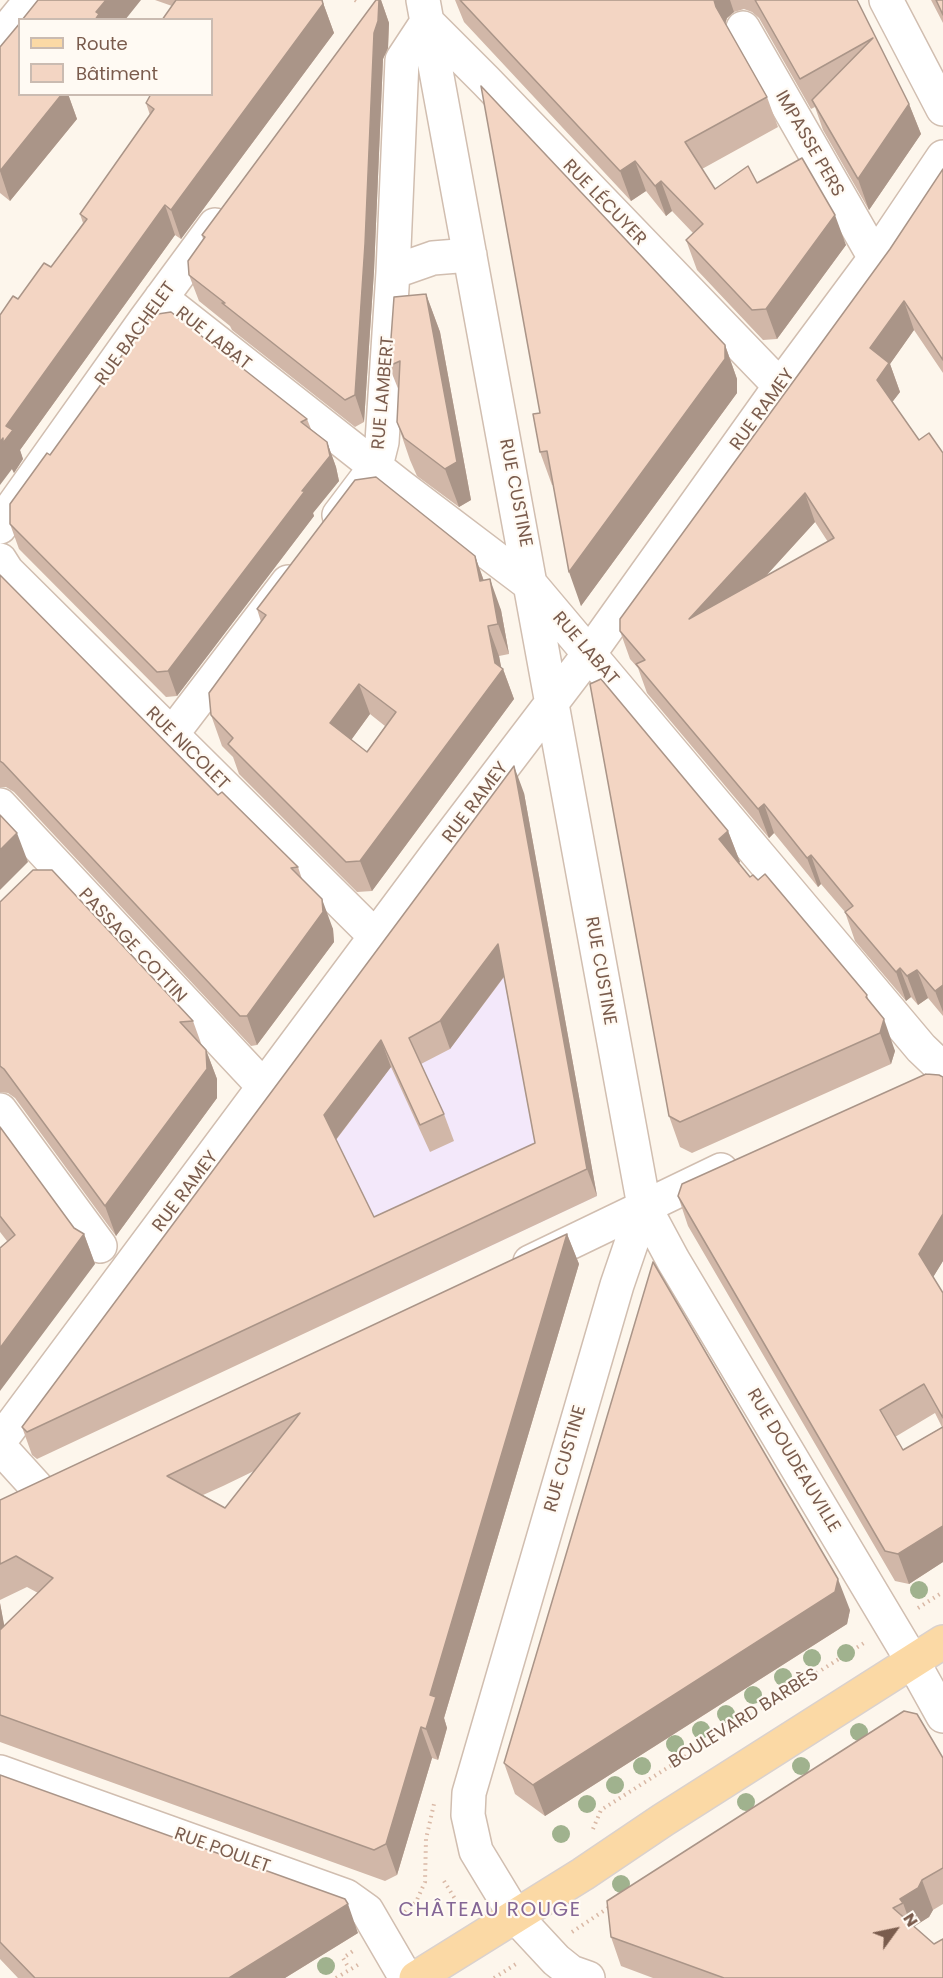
<!DOCTYPE html>
<meta charset="utf-8">
<style>
body{margin:0}
#map{position:relative;width:943px;height:1978px;overflow:hidden;background:#fdf6ec;font-family:Poppins,sans-serif}
canvas{display:block}
.legend{position:absolute;left:18px;top:18px;width:195px;height:78px;box-sizing:border-box;background:#fffaf3;border:2px solid #cabbb1;margin:0;padding:8px 10px;list-style:none;font-size:18px;color:#7a5c4d}
.legend li{display:flex;align-items:center;gap:12px;height:30px}
.legend b{width:30px;border:2px solid #cabbb1}
.north{position:absolute;left:865px;top:1900px;width:60px;height:60px;-webkit-text-stroke:4px #fffaf3;paint-order:stroke;rotate:57deg;font-size:16px;font-weight:700;line-height:24px;text-align:center;color:#7a5c4d}
.north::after{content:'';display:block;margin:auto;width:21px;height:27px;background:#7a5c4d;clip-path:polygon(50% 0,100% 100%,50% 72%,0 100%)}
</style>
<div id="map">
<canvas width="943" height="1978"></canvas>
<ul class="legend">
<li><b style="height:8px;background:#fbd9a5"></b>Route</li>
<li><b style="height:16px;background:#f3d5c3"></b>Bâtiment</li>
</ul>
<div class="north">N</div>
</div>
<script>
const ctx = document.querySelector('canvas').getContext('2d');
ctx.lineJoin = 'round';
function paint(path, color) { ctx.fillStyle = color; ctx.fill(path, 'evenodd'); }
const poly = rows => new Path2D(rows.map(r => 'M' + r).join(''));
function strokePath(path, color, width, dash) { ctx.strokeStyle = color; ctx.lineWidth = width; ctx.lineCap = dash ? 'butt' : 'round'; ctx.setLineDash(dash || []); ctx.stroke(path); }
function write(font, color, halo, rows, align = 'center') {
  ctx.font = font + ' Poppins,sans-serif'; ctx.lineWidth = 4.5; ctx.setLineDash([]); ctx.textBaseline = 'middle'; ctx.strokeStyle = halo; ctx.fillStyle = color; for (const [text, x, y, turn = 0] of rows) {
    ctx.save(); ctx.translate(x, y); ctx.rotate((+turn || 0) * Math.PI / 180); ctx.textAlign = isNaN(turn) ? turn : align; if (halo) ctx.strokeText(text, 0, 0); ctx.fillText(text, 0, 0); ctx.restore();
  }
}
paint(poly([
 [470,960,510,980,556,972,597,1196,363,1306,344,1264,293,1197]
]), '#f3e8fa');
const minor = poly([
 [423,0,644,1206,617,1285,469,1793,468,1815,476,1851,516,1917,556,1960,571,1972,588,1978],
 [886,0,943,109],
 [743,28,875,258],
 [0,38,31,0],
 [393,272,433,258,470,255],
 [161,298,400,486,532,586,921,1048,943,1069],
 [339,515,376,466,382,442,393,272,402,60,427,22,486,81,780,386],
 [0,527,3,520,145,320,215,225],
 [0,560,7,571,376,937],
 [172,734,288,582],
 [0,805,264,1087],
 [0,1110,100,1246],
 [644,1206,673,1260,913,1662,943,1716],
 [530,1262,721,1170],
 [0,1441,439,851,589,654,780,386,875,258,943,157],
 [0,1447,40,1491],
 [0,1772,346,1896,367,1911,406,1978]
]);
const major = poly([
 [416,1978,583,1874,663,1820,943,1642]
]);
strokePath(minor, '#d1beb0', 36);
strokePath(major, '#dad1cd', 36);
strokePath(poly([
 [355,0,358,2],
 [918,1608,943,1592],
 [593,1829,601,1810,864,1643],
 [444,1881,457,1902],
 [405,1912,416,1902,425,1882,426,1839,434,1804],
 [572,1932,611,1906],
 [347,1965,343,1958,353,1951],
 [336,1978,361,1963],
 [494,1978,516,1964]
]), '#d9b8a5', 4, [1.5, 4.5]);
strokePath(minor, '#fff', 33);
strokePath(major, '#fbd9a5', 33);
ctx.fillStyle = '#a0b28e';
for (const [x, y] of [
 [919,1590],
 [846,1653],
 [812,1658],
 [783,1677],
 [753,1695],
 [726,1714],
 [701,1730],
 [859,1732],
 [675,1744],
 [642,1766],
 [801,1766],
 [615,1785],
 [746,1802],
 [587,1804],
 [561,1834],
 [621,1884],
 [326,1966]
]) { ctx.beginPath(); ctx.arc(x, y, 9, 0, 2 * Math.PI); ctx.fill(); }
paint(poly([
 [155,0,322,0,334,33,181,239,175,235,20,450,23,459,14,473,12,469,18,299,51,267,83,223,80,214,150,115,146,103,212,94,172,6],
 [376,0,381,0,389,23,388,48,383,59,374,271,364,422,355,427,232,330,230,326,199,301,189,275,203,239,202,235],
 [455,0,857,0,909,104,921,134,869,210,823,130,815,107,811,109,759,18,752,12,744,9,734,12,727,18,725,24,767,97,778,127,702,169,715,189,757,183,846,245,777,339,763,340,697,270,686,240,693,233,672,211,666,216,646,191,631,201,464,22],
 [931,0,943,0,943,23],
 [0,47,20,94,68,94,77,119,10,201,0,193],
 [943,169,943,373,914,330,890,364,900,392,892,402,919,440,943,453,943,1016,928,998,918,1005,911,997,906,1001,855,941,845,912,821,884,818,887,774,833,769,838,647,693,638,668,630,659,620,631,890,249],
 [815,522,828,542,765,577],
 [426,294,440,332,471,500,459,507,417,476,410,460,397,422,399,391,389,366],
 [725,345,737,379,737,393,581,606,553,485,552,485,540,452,540,413],
 [307,419,311,429,327,442,336,467,339,481,313,513,314,516,177,696,166,697,19,549,10,524,50,455],
 [475,556,484,581,501,610,509,654,499,656,501,668,503,669,514,699,372,891,357,892,239,774,233,757,222,746,211,715,261,622,257,609],
 [370,714,385,726,367,752,351,740],
 [0,575,218,795,298,867,302,879,333,929,334,942,257,1045,251,1046,14,792,6,787,0,787],
 [524,793,597,1196,37,1459,32,1455,22,1427],
 [504,977,535,1143,374,1217,336,1140,391,1067,430,1152,454,1141,444,1114,421,1064,450,1049],
 [728,831,740,862,739,863,750,877,867,995,869,1001,895,1051,891,1064,692,1153,680,1147,669,1116],
 [0,902,193,1021,202,1046,206,1050,217,1079,217,1098,116,1236,15,1098,8,1093,0,1092],
 [943,1077,943,1261,933,1277,943,1293,943,1562,909,1584,895,1581,688,1226,678,1196],
 [935,1413,942,1427,903,1450,895,1437],
 [0,1127,74,1228,84,1234,95,1264,7,1241,0,1232],
 [567,1234,579,1264,444,1718,447,1728,438,1760,432,1758,397,1875,385,1881,0,1742,0,1603,4,1626,38,1593,27,1587,0,1600,0,1500],
 [254,1471,225,1508,203,1495,223,1486],
 [850,1610,847,1624,545,1816,515,1794,504,1763],
 [943,1758,943,1904,933,1910,929,1917,914,1926,943,1978,653,1978,621,1966,611,1937],
 [0,1775,358,1933,285,1978,18,1978,0,1959]
]), '#d1b7a8');
paint(poly([
 [106,0,141,0,125,20,95,20,96,12],
 [322,0,334,33,181,239,171,210],
 [379,0,381,0,389,23,388,48,383,59,374,271,364,422,355,395,374,33],
 [714,0,730,0,734,12,727,18,724,27,716,7],
 [56,94,68,94,77,119,10,201,0,171],
 [909,104,921,134,869,210,858,179],
 [635,161,646,191,631,201,620,171],
 [661,181,672,211,666,216,655,186],
 [165,205,175,235,20,450,23,459,14,473,12,469,0,485,0,442,6,426],
 [835,215,846,245,777,339,766,309],
 [426,294,440,332,471,500,459,507,445,469],
 [904,301,914,330,890,364,900,392,887,409,877,380,870,348],
 [725,345,737,379,737,393,581,606,569,572],
 [327,442,336,467,339,481,313,513,314,516,177,696,168,671,302,491],
 [805,493,815,522,700,648,689,619],
 [475,556,486,587,480,581],
 [490,579,501,610,509,654,498,624],
 [488,626,499,656,502,671,503,669,514,699,372,891,360,861,495,663],
 [359,684,370,714,341,754,330,723],
 [514,766,524,793,597,1196,587,1169],
 [764,804,774,833,769,838,758,809],
 [728,831,740,862,730,870,719,839],
 [17,833,28,862,0,890,0,850],
 [811,855,821,884,818,887,807,858],
 [322,899,333,929,334,942,257,1045,247,1016],
 [498,944,508,971,450,1049,440,1021],
 [900,968,911,997,906,1001,896,972],
 [917,970,928,998,918,1005,907,976],
 [943,985,943,1012,935,991],
 [884,1019,895,1051,891,1064,880,1033],
 [381,1040,391,1067,334,1142,324,1115],
 [206,1050,217,1079,217,1098,116,1236,105,1206],
 [943,1214,943,1261,929,1284,919,1254],
 [84,1234,95,1264,0,1391,0,1348],
 [567,1234,579,1264,444,1718,447,1728,438,1760,426,1729,430,1695],
 [943,1526,943,1562,909,1584,898,1554],
 [838,1579,850,1610,847,1624,545,1816,533,1785],
 [0,1603,11,1661,0,1632],
 [421,1727,432,1758,397,1875,386,1844],
 [922,1880,933,1910,929,1917,912,1928,903,1903,900,1899],
 [348,1904,358,1933,285,1978,229,1978]
]), '#aa9588');
const building = poly([
 [38,0,106,0,96,12,99,14,95,20,22,20,38,0],
 [176,0,322,0,323,4,171,210,165,205,6,426,13,430,3,443,3,438,0,442,0,315,13,296,18,299,44,263,51,267,87,219,80,214,154,109,146,103,151,94,212,94,212,20,162,20,176,0],
 [376,0,379,0,378,21,374,33,365,244,355,395,345,400,222,303,225,303,189,275,188,261,205,237,202,235,376,0],
 [460,0,714,0,716,7,767,97,685,142,715,189,748,166,757,183,802,158,835,215,766,309,752,310,686,240,703,224,661,181,655,186,635,161,620,171,460,0],
 [755,0,857,0,909,104,858,179,812,100,873,38,800,79,755,0],
 [936,0,943,0,943,15,936,0],
 [20,23,20,94,62,94,0,171,0,47,20,23],
 [481,86,725,345,725,359,569,572,547,451,540,452,533,414,540,413,481,86],
 [943,169,943,360,904,301,870,348,889,363,877,380,919,440,929,433,943,453,943,985,935,991,917,970,907,976,900,968,896,972,845,912,853,906,811,855,807,858,764,804,758,809,636,664,645,660,620,631,620,619,890,249,943,169],
 [805,493,834,538,689,619,805,493],
 [426,294,457,462,445,469,404,438,397,422,400,361,389,366,394,297,426,294],
 [171,312,307,419,301,422,327,442,330,456,302,491,305,491,168,671,157,672,10,524,10,504,47,453,50,455,151,315,171,312],
 [376,477,475,556,480,581,490,579,498,624,488,626,495,663,503,669,360,861,346,862,228,744,233,738,211,715,209,693,266,615,257,609,355,480,376,477],
 [359,684,396,712,367,752,330,723,359,684],
 [0,575,218,795,222,792,298,867,291,868,322,899,323,912,247,1016,240,1016,3,763,0,761,0,575],
 [601,679,728,831,719,839,750,877,753,875,758,880,765,874,867,995,866,997,884,1019,880,1033,680,1122,669,1116,590,684,601,679],
 [514,766,587,1169,27,1432,22,1427,514,766],
 [498,944,535,1143,374,1217,324,1115,381,1040,420,1125,444,1114,409,1038,440,1021,498,944],
 [0,815,17,833,0,850,0,815],
 [33,870,52,870,193,1021,180,1022,206,1050,207,1069,105,1206,4,1069,0,1066,0,902,33,870],
 [926,1074,939,1075,943,1077,943,1214,919,1254,943,1293,943,1418,924,1384,880,1410,903,1450,943,1427,943,1526,898,1554,885,1551,678,1196,682,1184,926,1074],
 [0,1127,74,1228,84,1234,0,1348,0,1248,15,1235,0,1216,0,1127],
 [567,1234,430,1695,436,1697,426,1729,421,1727,386,1844,374,1850,0,1715,0,1630,53,1578,16,1556,0,1564,0,1500,567,1234],
 [300,1413,225,1508,167,1476,211,1455,300,1413],
 [653,1262,838,1579,835,1592,533,1785,504,1763,653,1262],
 [904,1711,917,1714,943,1758,943,1868,922,1880,918,1888,900,1899,903,1903,893,1908,934,1944,943,1939,943,1978,724,1978,611,1937,607,1901,904,1711],
 [0,1775,345,1899,348,1904,229,1978,35,1978,0,1942,0,1775]
]);
paint(building, '#f3d5c3');
strokePath(building, '#aa9588', 1.5);
write('18px', '#7a5c4d', '#fffaf3', [
 ["IMPASSE PERS",809,144,60],
 ["RUE LÉCUYER",604,203,46],
 ["RUE BACHELET",136,334,-54],
 ["RUE LABAT",213,339,38],
 ["RUE LAMBERT",384,393,-85],
 ["RUE RAMEY",763,410,-54],
 ["RUE CUSTINE",515,493,79],
 ["RUE LABAT",585,649,49],
 ["RUE NICOLET",187,749,45],
 ["RUE RAMEY",476,803,-53],
 ["PASSAGE COTTIN",132,946,47],
 ["RUE CUSTINE",600,971,80],
 ["RUE RAMEY",186,1192,-53],
 ["RUE CUSTINE",566,1459,-74],
 ["RUE DOUDEAUVILLE",793,1461,59],
 ["BOULEVARD BARBÈS",744,1719,-32],
 ["RUE POULET",222,1851,20]
]);
ctx.letterSpacing = '1.5px';
write('20px', '#846695', '#fffaf3', [
 ["CHÂTEAU ROUGE",490,1911]
]);
ctx.letterSpacing = '0px';
</script>
